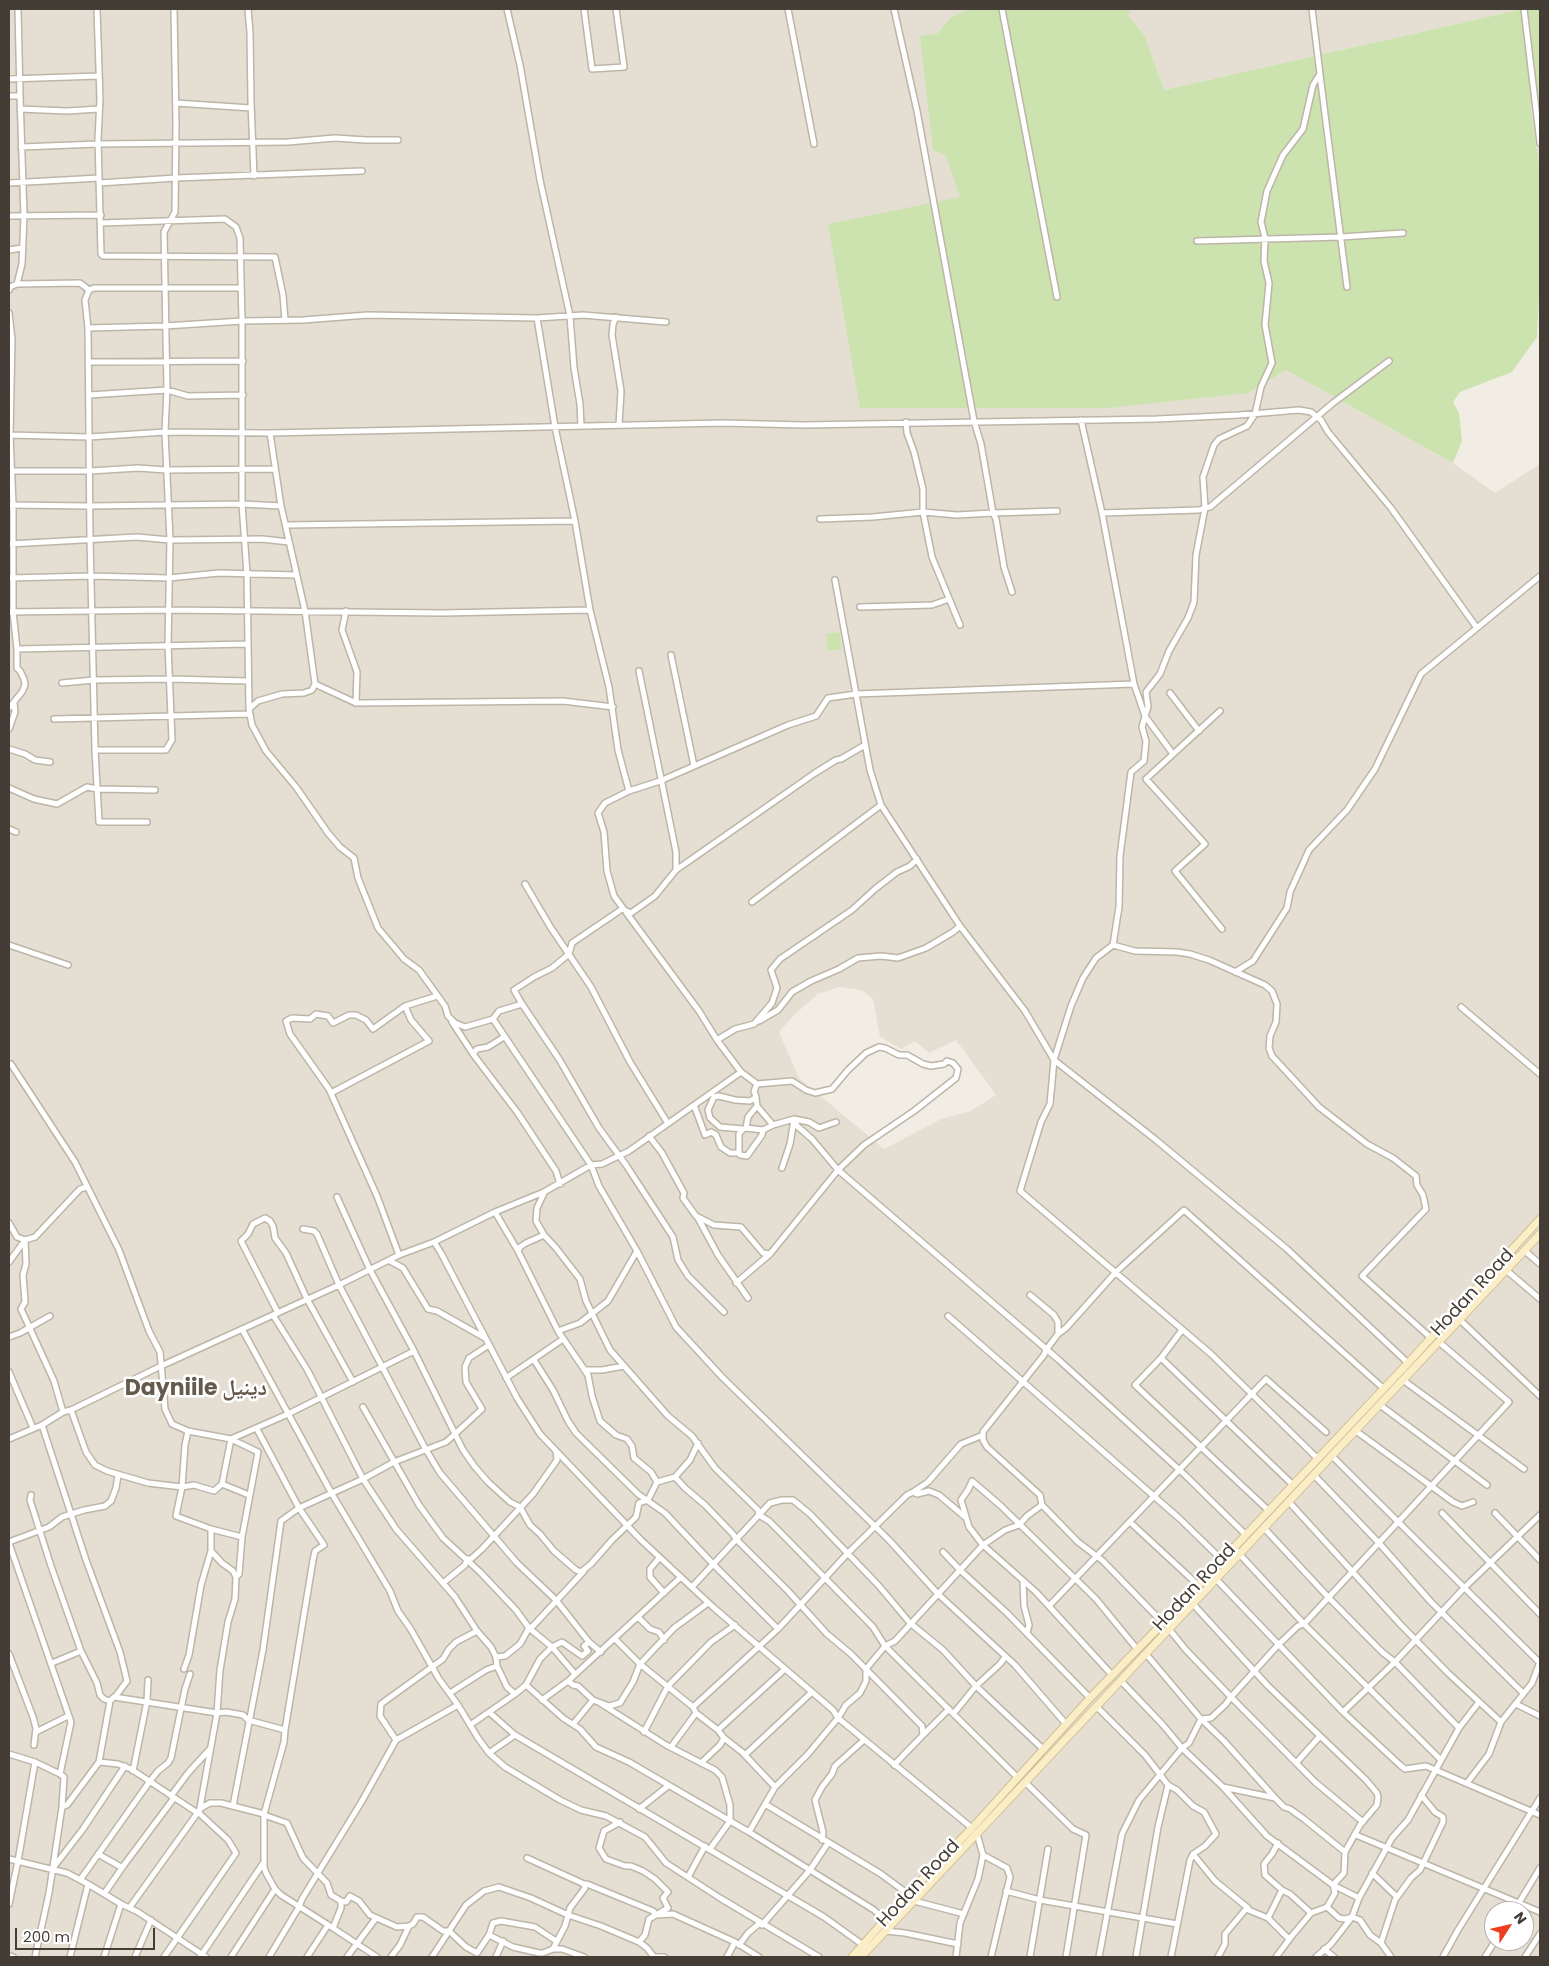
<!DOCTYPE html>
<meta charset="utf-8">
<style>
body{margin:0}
#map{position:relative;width:1549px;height:1966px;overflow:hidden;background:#f1ede5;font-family:Poppins,sans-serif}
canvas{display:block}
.frame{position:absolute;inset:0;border:10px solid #433d35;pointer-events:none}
.north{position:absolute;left:1484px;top:1901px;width:50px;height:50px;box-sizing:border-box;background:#fff;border:1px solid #b4b1ae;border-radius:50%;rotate:55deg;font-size:14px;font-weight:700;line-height:20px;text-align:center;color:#433d35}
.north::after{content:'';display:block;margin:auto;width:18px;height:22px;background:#ed3d20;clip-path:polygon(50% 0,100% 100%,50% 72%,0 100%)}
.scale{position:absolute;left:15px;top:1928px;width:140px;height:22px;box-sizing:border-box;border:2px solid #433d35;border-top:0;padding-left:6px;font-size:15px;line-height:18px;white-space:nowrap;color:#433d35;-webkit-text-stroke:4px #fff;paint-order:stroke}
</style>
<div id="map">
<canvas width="1549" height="1966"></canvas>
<div class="frame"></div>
<div class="north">N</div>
<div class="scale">200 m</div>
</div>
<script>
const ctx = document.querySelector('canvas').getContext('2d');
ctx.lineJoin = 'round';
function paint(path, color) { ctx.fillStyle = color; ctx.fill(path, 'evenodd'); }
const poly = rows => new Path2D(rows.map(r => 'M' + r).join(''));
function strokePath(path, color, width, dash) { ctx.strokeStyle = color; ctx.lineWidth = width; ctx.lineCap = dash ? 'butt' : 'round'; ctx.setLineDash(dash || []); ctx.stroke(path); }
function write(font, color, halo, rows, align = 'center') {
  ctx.font = font + ' Poppins,"Noto Naskh Arabic",sans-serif'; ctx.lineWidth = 5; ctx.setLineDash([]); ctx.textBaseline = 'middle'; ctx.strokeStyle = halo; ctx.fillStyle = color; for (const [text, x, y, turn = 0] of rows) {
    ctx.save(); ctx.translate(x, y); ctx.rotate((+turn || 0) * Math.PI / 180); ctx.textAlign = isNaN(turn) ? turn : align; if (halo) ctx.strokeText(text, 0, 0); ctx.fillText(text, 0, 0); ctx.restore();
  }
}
paint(poly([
 [9,9,969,9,951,17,938,33,921,36,945,155,960,197,1248,393,1286,370,1453,463,1495,493,1540,464,1540,1957,9,1957],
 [839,987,861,990,873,999,880,1037,901,1049,915,1041,929,1053,956,1040,996,1095,971,1111,941,1119,884,1149,799,1078,779,1032,794,1015,818,994],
 [1494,1911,1524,1911,1524,1941,1494,1941],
 [1131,9,1523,9,1164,90,1145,36,1128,15],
 [1530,103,1540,103,1540,170]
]), '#e5dfd3');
paint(poly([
 [969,9,1131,9,1128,15,1145,36,1164,90,1523,9,1540,9,1540,103,1530,104,1540,170,1540,272,1537,337,1512,372,1460,392,1453,402,1459,413,1462,441,1453,463,1286,370,1248,393,1108,408,860,408,828,224,960,197,945,155,933,150,920,36,938,33,951,17],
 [840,632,841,649,828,651,826,634]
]), '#cce3af');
const street = poly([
 [18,9,20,96],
 [97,9,100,99,98,139,101,254,103,256,275,257,283,295,285,320],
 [248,9,250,32,251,102,254,176],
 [507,9,520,65,540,180,570,316,574,368,580,404,581,426],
 [584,9,592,69,624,67,616,9],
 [788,9,814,144],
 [894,9,917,111,974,421,981,444,993,513,1057,511],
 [1002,9,1057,297],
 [1524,9,1540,143],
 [1320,75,1347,287],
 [9,79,99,76],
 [9,96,20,96,24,216,22,264,17,284,10,287,9,290],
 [176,103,251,108],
 [20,109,67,111,99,109],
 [21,147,98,144,288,142,335,138,366,140,398,140],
 [9,183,99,178],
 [99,183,176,178,362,171],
 [9,216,101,215],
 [101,223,225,219,236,227,240,238,242,321,165,326,88,328,90,539,95,750,99,822,147,822],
 [1197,241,1341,237,1403,233],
 [9,250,22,248],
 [17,284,80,283,89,290],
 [9,313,12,339,10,435,13,504,13,612,17,649,17,668,20,671,24,679,25,685,22,692,9,708],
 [616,317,613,324,612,335,621,391,619,425],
 [88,328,85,300,89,290,94,288,241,288],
 [89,362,243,361],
 [89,395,167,390,188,396,243,395],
 [906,422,907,433,914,452,923,489,923,512,932,557,960,625],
 [270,433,281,506,305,611,315,684,312,690,304,693,282,694,258,701,249,709,252,725,266,751,296,787,328,833,340,847,354,858,358,878,378,928,404,959,419,970,445,1006,448,1016,455,1023,465,1027,493,1019],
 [9,435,89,437,165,432,270,433,723,423,803,425,1157,419,1239,415,1299,410,1311,412,1321,420,1328,432,1391,508,1477,628],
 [9,471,90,471,138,468,166,470,275,469],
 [9,505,89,506,242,504,281,506],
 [1102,513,1199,510,1205,508,1203,477,1214,445,1219,439,1247,426,1255,414,1261,387,1272,363,1265,325,1269,283,1264,261,1265,238,1261,222,1267,191,1283,155,1303,129,1313,85,1320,74,1312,9],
 [820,519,873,517,923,512,957,515,993,513,996,519,1004,567,1012,592],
 [286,525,575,521],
 [9,544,137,537,170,540,262,539,289,542],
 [9,578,91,576,169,578,219,573,296,575],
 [835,580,870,770,881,805,960,926,1025,1011,1054,1060,1156,1140,1287,1249,1408,1363],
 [860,607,932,605,949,599],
 [346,611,342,630,357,672,356,703],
 [9,612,168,610,443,613,590,610],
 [17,649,247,644],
 [671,655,694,766],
 [639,671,676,852,676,870],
 [62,683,94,680,170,679,248,681],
 [315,684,356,703,563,701,613,707],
 [1134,684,1145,716,1142,727,1146,741,1144,761,1131,772,1120,856,1119,907,1113,945,1096,958,1083,978,1071,1006,1054,1060,1050,1104,1041,1122,1020,1191,1211,1354,1317,1458],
 [1170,693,1199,731],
 [249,709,247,574,242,504,242,321,303,320,368,315,537,318],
 [1220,711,1146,779,1205,844,1175,871,1222,929],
 [54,719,250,714],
 [9,729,15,712,14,703],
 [865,745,841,759,836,760,815,773,676,870,655,896,631,913,622,909,572,943,569,954,552,968,534,977,514,990,522,1004,499,1011,493,1019,591,1165,599,1186,637,1251,676,1327,722,1377,889,1540,938,1594,1015,1665,1066,1724],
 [9,749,25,754,35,760,50,762],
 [95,750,166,750,172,740,168,645,170,540,165,432,167,389,164,232,175,212,176,123,174,9],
 [1173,754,1145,716,1148,707,1146,692,1160,674,1169,651,1188,618,1194,602,1196,555,1205,508,1210,507,1333,403,1389,361],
 [9,788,34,799,57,804,87,787,97,789,155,790],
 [629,791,618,750,609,687,590,610,575,521,555,427,537,318,583,315,666,322],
 [9,829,16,832],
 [525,884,551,928,591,987,630,1062,667,1122],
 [752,902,881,805],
 [9,945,68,965],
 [1113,945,1135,951,1177,952,1190,954,1209,960,1265,985,1272,991,1277,1004,1276,1022,1270,1036,1269,1048,1272,1056,1319,1107,1367,1144,1393,1158,1416,1176,1417,1185,1423,1195,1426,1209,1362,1276,1431,1338],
 [1235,972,1253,961,1287,908,1290,892,1309,850,1347,810,1375,769,1421,674,1540,576],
 [522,1004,559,1059,599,1128,626,1165,673,1237,678,1260,688,1276,724,1312],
 [1461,1007,1540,1074],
 [759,1021,778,1010,792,992,811,981,839,969,858,958,881,956,898,958,926,948,953,932,960,926],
 [452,1022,473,1054,477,1049,488,1047,504,1037],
 [717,1040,699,1011,614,896,607,871,604,832,598,813,605,803,629,791,660,781,788,725,816,716,828,698,856,694,1134,684,1102,513,1081,420],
 [473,1054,517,1112,556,1171,560,1184],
 [9,1065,11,1064,75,1162,119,1250,149,1331,160,1352,165,1409,172,1424,188,1431,185,1445,182,1487,148,1483,107,1471,95,1465,86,1452,71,1410],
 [331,1093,429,1041,411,1020,405,1006],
 [756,1097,754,1091,757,1084],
 [694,1105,705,1135,711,1132,716,1135,721,1147,730,1153,739,1153,740,1155,747,1156,762,1135,763,1130],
 [757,1106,773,1125],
 [794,1119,797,1126,812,1139,838,1170,1059,1360,1185,1475,1245,1534],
 [746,1128,763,1130,773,1125,794,1119,809,1122,819,1128,836,1122],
 [649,1136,662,1153,684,1193,683,1198,696,1216,714,1225,741,1227,763,1253,770,1254,838,1170,864,1145,914,1111,956,1078,958,1069,953,1063,947,1061,944,1064,931,1066,923,1064,907,1055,899,1055,885,1048,879,1047,866,1053,848,1070,832,1089,815,1093,806,1090,792,1081,757,1084,741,1072],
 [739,1153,739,1134,743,1129,746,1128,748,1117,757,1106,756,1097,750,1101,735,1100,719,1096,714,1097,708,1110,710,1118,720,1127,743,1129],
 [782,1168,790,1144,794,1120],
 [544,1193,537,1208,536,1221,544,1235,556,1248,580,1279,586,1301,610,1350,668,1416,692,1436,715,1468,758,1510,759,1515,769,1521,781,1533,873,1627,885,1646,866,1669,866,1681,860,1693,846,1705,838,1718,808,1754,775,1787],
 [337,1197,370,1270,414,1351,463,1450,475,1467,488,1482,510,1502,520,1507,530,1525,540,1534,554,1551,576,1570,581,1572,591,1564,612,1540,636,1517,639,1503,648,1500,657,1482,651,1472,634,1458,632,1446,627,1439,616,1435,600,1421,592,1396,588,1375,558,1331,518,1251,520,1247,526,1243,544,1235],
 [495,1212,518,1251],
 [698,1218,718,1255,748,1298],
 [9,1223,17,1237,25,1240,35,1237,80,1189,87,1187],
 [303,1229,314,1231,317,1234,339,1285,425,1448,440,1473,517,1563,556,1600,589,1642,601,1652],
 [434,1242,441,1253,517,1398,540,1434,641,1540,713,1607,833,1710,838,1718,972,1828],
 [1525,1251,1540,1264],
 [399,1255,377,1196,329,1089,290,1034,286,1021,292,1018,310,1019,316,1014,328,1016,333,1023,349,1015,356,1015,366,1020,373,1029,405,1006,437,996],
 [390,1261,403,1268,428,1309,437,1311,485,1338],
 [9,1262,25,1240,26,1264,23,1275,25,1302,21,1309,54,1381,63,1412],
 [1506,1270,1540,1299],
 [736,1283,770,1254],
 [278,1313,241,1241,248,1234,253,1224,265,1218,270,1221,273,1226,275,1238,286,1253,307,1299,353,1382],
 [273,1315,308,1371,363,1479,396,1529,455,1597,477,1631,491,1647,496,1657,497,1666,507,1687,515,1694,526,1685,563,1718,580,1729,596,1747,629,1762,749,1832,874,1910,885,1920],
 [948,1316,1180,1519,1222,1560],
 [1460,1320,1540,1396],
 [242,1329,332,1494,390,1591,398,1611,410,1628,439,1679,458,1705,478,1738,489,1753,505,1767,560,1800,581,1810,606,1816,645,1837,666,1863,720,1898,819,1957],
 [1182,1330,1161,1358,1292,1484],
 [558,1331,580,1323,608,1301,637,1251],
 [1058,1334,1066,1328,1116,1272,1184,1210,1383,1388],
 [9,1337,20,1333,50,1316],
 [1161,1358,1135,1385,1268,1510],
 [534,1360,553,1390,568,1421,576,1433,638,1494,665,1513,713,1564,778,1629,693,1707],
 [585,1370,602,1370,624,1366],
 [9,1372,33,1428],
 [506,1378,563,1339],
 [1403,1380,1524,1469],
 [1380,1405,1487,1485],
 [363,1407,419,1505,443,1538,480,1572,516,1610,529,1628,552,1647,575,1674],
 [42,1425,86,1560,120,1652,127,1681,115,1697],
 [257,1429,299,1508,324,1545,315,1551,313,1560,285,1730],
 [188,1431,231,1439,288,1414,414,1351],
 [1356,1431,1453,1502,1462,1506,1473,1502],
 [9,1439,42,1425,63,1412,71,1410,161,1366,339,1285,399,1255,434,1242,495,1212,544,1192,591,1165,602,1164,629,1151,741,1072,717,1040,735,1029,754,1024,772,1003,777,988,771,970,780,959,852,910,875,889,897,872,910,866,917,859],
 [1332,1456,1540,1663],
 [1314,1475,1379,1543,1431,1602,1523,1693],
 [675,1477,685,1488,705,1505,733,1534,736,1539,788,1591,827,1634,851,1654,922,1726,923,1735,894,1765],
 [657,1482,675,1477,690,1460,698,1443],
 [222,1484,249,1495],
 [913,1492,928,1482,961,1444,983,1435],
 [31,1495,30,1500,51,1566,81,1651],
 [1289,1502,1401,1625,1448,1673,1501,1722],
 [1042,1505,1078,1542,1103,1561,1163,1623],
 [1442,1513,1540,1614],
 [1495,1513,1540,1560],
 [1130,1522,1198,1585],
 [1264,1528,1329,1598,1382,1652,1395,1662,1459,1728],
 [211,1529,242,1537,258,1452,231,1439,222,1484,214,1491,194,1485,182,1487,176,1516,211,1529,211,1551,222,1563,233,1571,236,1577,235,1599,228,1622,220,1670,217,1713,226,1712,243,1715,248,1720,285,1730,284,1742,264,1814,264,1867,266,1873,275,1889,281,1895,333,1928],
 [9,1542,49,1527,62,1517,84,1510,105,1506,111,1501,116,1488,118,1475],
 [9,1543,71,1722,60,1774],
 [1233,1547,1304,1624,1441,1760],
 [943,1552,961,1571,1007,1613,1090,1698],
 [659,1558,650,1569,650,1577,664,1593],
 [236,1577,239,1574,242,1537],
 [1216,1579,1343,1712,1400,1765,1405,1769,1426,1766,1540,1815],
 [1023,1581,1024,1606,1029,1625,1027,1633],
 [443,1583,465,1565,467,1559,471,1559,482,1549,533,1494,557,1460,556,1451],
 [692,1587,770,1503,782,1500,793,1500,810,1514,879,1586,910,1623,943,1650,976,1686,1043,1749],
 [1193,1604,1268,1686,1366,1780,1377,1793,1378,1797,1377,1805,1360,1825,1345,1852,1344,1873,1333,1885,1335,1893,1327,1907,1311,1913,1291,1937,1288,1938,1268,1918,1246,1909,1225,1934,1225,1944,1218,1957],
 [1049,1606,1266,1379,1326,1432],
 [638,1617,650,1629,659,1632,664,1640],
 [778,1629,847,1554,907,1495,913,1492,917,1494,929,1491,939,1495,965,1517],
 [1169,1629,1186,1650,1231,1697,1315,1782,1363,1822],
 [615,1639,640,1664,693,1707,696,1713,718,1730,724,1738,742,1752,775,1787,749,1832],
 [9,1654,33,1717,36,1728,34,1745],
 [1146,1654,1201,1719,1224,1741,1275,1798,1284,1807,1290,1809,1304,1819,1345,1852],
 [496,1657,505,1656,520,1644,529,1628,533,1626,584,1571],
 [52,1663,81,1651,97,1683,100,1695,104,1699,110,1701],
 [184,1669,189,1655,201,1585,211,1551],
 [1112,1675,1036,1592,983,1545,969,1527,961,1500,968,1490,972,1481,1001,1506,1096,1599,1137,1649],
 [568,1681,681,1577],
 [1121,1681,1163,1725,1182,1748,1223,1787,1275,1798],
 [526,1685,540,1659,552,1647,562,1642,582,1656,588,1651,584,1646,589,1642],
 [450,1693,486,1670,497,1666],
 [542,1700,568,1681,573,1685,578,1686,593,1700],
 [600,1703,666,1745,715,1770,722,1777,730,1805,730,1821,710,1849],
 [1516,1704,1540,1716],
 [1096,1706,1145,1755,1168,1785,1177,1790,1193,1806,1204,1812,1216,1834,1205,1846,1193,1854,1190,1860,1171,1957],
 [489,1712,515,1694],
 [1343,1712,1395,1662,1464,1588,1540,1515],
 [954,1713,976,1686,1000,1664,1005,1657],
 [574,1723,593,1700,609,1706,620,1703,633,1682,640,1664,674,1628,708,1603],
 [470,1725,489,1712,515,1735,824,1917,863,1945],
 [718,1730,785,1669],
 [36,1732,68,1716],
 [644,1732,668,1686,711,1642,735,1625],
 [924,1734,949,1709],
 [396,1740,458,1705],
 [671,1747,696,1713],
 [489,1753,515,1735],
 [9,1754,35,1762,60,1774,64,1777,62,1807,49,1893,35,1957],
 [745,1755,812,1692],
 [99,1762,118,1764,131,1769,196,1812],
 [1297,1762,1320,1736],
 [701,1763,720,1745,724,1738],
 [133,1771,147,1701,148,1680],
 [1017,1777,885,1646,895,1641,983,1545,1005,1530,1019,1525,1027,1516,1042,1505,1040,1495,987,1447,983,1440,983,1432,986,1428,1044,1355,1046,1350,1058,1334,1058,1322,1054,1315,1030,1295],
 [1025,1782,1073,1829,1086,1835,1066,1957],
 [1467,1783,1489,1754,1501,1722,1532,1683,1540,1662],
 [1223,1787,1267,1836,1333,1885,1359,1898,1392,1838,1408,1820,1459,1728,1479,1702],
 [171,1796,188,1773,209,1750],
 [765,1804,881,1874,908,1894],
 [233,1806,263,1650,281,1521,299,1508,363,1479,394,1462,446,1442,455,1434,482,1409,466,1382,465,1367,469,1358,489,1345],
 [62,1807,67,1805,99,1762,110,1701,114,1697,217,1713,199,1813,228,1840,236,1853,164,1957],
 [639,1809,668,1786],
 [264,1815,287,1823,303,1858,327,1883,331,1895,341,1901,341,1908,333,1928,377,1957],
 [620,1822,604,1831,599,1848,606,1859,625,1866,631,1866,643,1871,655,1879,668,1892,663,1898,668,1908,656,1915,673,1914,735,1942,759,1957],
 [1356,1835,1540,1912],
 [822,1840,823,1832,815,1800,822,1787,832,1774,835,1766,864,1740],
 [1278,1843,1272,1854,1264,1864,1265,1875,1282,1890],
 [98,1854,121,1867,124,1865,174,1798],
 [1193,1854,1215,1881,1248,1908],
 [983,1855,1007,1868,1010,1877,991,1957],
 [527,1858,584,1884],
 [9,1859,67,1873,88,1884],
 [53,1868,83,1829,125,1766],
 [1372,1873,1397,1897],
 [688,1877,705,1846],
 [80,1880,150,1781,158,1771,168,1763,171,1758,185,1689,190,1674],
 [1006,1891,1040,1900,1177,1924],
 [104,1894,124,1865],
 [341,1901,346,1902,350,1896,359,1901,370,1915,397,1927,409,1926,413,1924,417,1917,423,1917,443,1931,449,1931,466,1947,477,1953,489,1935,513,1947,539,1953,543,1953,553,1949,562,1949,584,1957],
 [914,1901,964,1914],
 [9,1904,18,1861,35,1762],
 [130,1907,201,1808,210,1803,221,1803,264,1814],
 [1327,1907,1339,1918,1345,1919,1352,1917,1360,1920,1370,1935,1381,1943],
 [1514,1911,1540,1868],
 [1268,1918,1282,1890,1290,1894,1311,1913],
 [762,1925,810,1870,828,1843],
 [886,1931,905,1933,958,1944],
 [489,1935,493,1923,501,1921,535,1927,556,1941],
 [739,1945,748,1933,760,1923],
 [553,1949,565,1926,570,1908,585,1888,584,1884,587,1884,653,1911,656,1915,649,1919,645,1935,639,1942],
 [1324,1949,1334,1957],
 [9,1956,13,1957],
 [70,1957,88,1884,121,1904,138,1912,206,1957],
 [104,1957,121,1904],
 [135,1957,151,1920],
 [200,1957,264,1862],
 [231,1957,275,1889],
 [269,1957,299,1907,302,1899,362,1801,396,1740,380,1716,381,1704,443,1659,449,1649,456,1642,477,1631],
 [307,1957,328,1925],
 [347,1957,376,1918],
 [391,1957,400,1945,409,1926],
 [432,1957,466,1905,484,1891,499,1887,531,1898,568,1915,601,1926,639,1942,647,1948,654,1957],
 [496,1957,503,1941],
 [654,1957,664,1957],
 [727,1957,735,1942],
 [956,1957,960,1923,978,1879,983,1855,977,1834],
 [1030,1957,1048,1849],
 [1099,1957,1122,1834,1139,1800,1182,1748,1189,1743,1201,1719,1211,1718,1225,1705,1231,1697,1278,1645,1298,1626,1304,1624,1509,1402,1439,1342],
 [1136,1957,1158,1827,1168,1785],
 [1276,1957,1291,1937],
 [1316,1957,1331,1944,1342,1930,1352,1917,1359,1898],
 [1391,1957,1381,1943,1395,1900,1411,1878,1420,1870,1443,1822,1443,1817,1435,1812,1421,1795],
 [1443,1957,1458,1930,1540,1798],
 [1485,1957,1495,1941],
 [1525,1957,1540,1934]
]);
const secondary = poly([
 [852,1957,908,1894,972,1828,1090,1698,1163,1623,1408,1363,1540,1219],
 [861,1957,1540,1234]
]);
strokePath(street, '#bcb5a8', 8);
strokePath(secondary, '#cfbf97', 9);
strokePath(street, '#fff', 5);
strokePath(secondary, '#fbedc5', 7);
write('18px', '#433d35', '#fff', [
 ["Hodan Road",1473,1293,-47],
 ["Hodan Road",1195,1588,-47],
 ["Hodan Road",919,1884,-47]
]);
write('bold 22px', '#655b4d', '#fff', [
 ["Dayniile دينيل",196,1389]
]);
</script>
